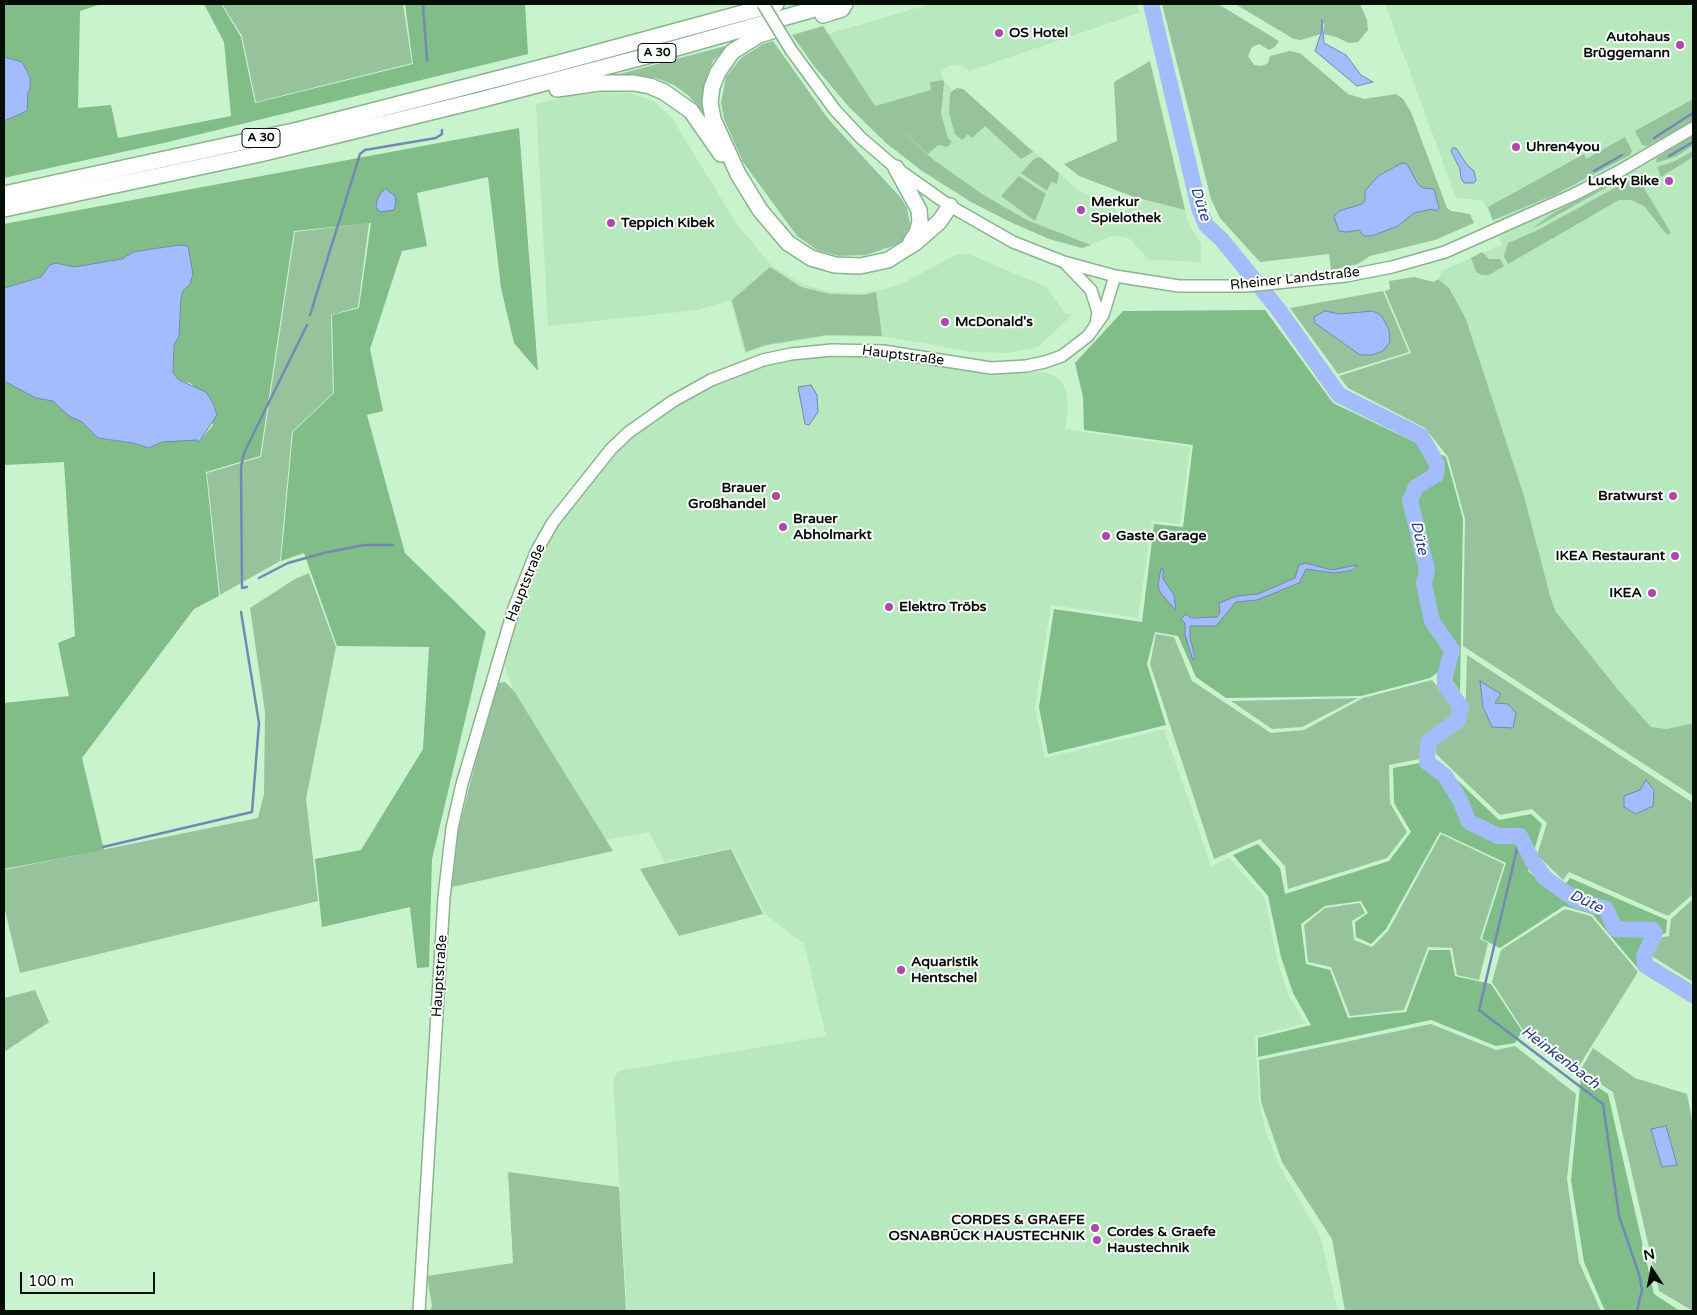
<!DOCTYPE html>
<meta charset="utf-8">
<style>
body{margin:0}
#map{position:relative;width:1697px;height:1315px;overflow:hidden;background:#c9f3cd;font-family:"Varela Round",sans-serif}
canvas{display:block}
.frame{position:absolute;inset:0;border:5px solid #030f04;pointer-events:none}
.north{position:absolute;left:1627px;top:1245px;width:50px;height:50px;-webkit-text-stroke:4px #fff;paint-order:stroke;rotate:349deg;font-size:14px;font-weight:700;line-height:20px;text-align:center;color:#030f04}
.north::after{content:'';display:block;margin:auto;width:18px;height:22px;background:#030f04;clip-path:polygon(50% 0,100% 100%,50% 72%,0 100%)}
.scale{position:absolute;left:20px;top:1272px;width:135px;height:22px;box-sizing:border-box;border:2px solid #030f04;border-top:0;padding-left:6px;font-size:15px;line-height:18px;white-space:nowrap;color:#030f04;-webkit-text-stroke:4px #fff;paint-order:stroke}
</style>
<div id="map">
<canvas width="1697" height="1315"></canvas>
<div class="frame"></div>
<div class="north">N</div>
<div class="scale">100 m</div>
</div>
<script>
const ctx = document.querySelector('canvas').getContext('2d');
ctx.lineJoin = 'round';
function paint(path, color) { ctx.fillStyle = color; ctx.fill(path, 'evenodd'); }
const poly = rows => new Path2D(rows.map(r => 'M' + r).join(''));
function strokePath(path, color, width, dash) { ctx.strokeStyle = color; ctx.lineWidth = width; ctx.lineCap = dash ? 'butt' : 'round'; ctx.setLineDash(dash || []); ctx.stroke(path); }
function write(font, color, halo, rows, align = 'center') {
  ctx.font = font + ' "Varela Round",sans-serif'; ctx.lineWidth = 4; ctx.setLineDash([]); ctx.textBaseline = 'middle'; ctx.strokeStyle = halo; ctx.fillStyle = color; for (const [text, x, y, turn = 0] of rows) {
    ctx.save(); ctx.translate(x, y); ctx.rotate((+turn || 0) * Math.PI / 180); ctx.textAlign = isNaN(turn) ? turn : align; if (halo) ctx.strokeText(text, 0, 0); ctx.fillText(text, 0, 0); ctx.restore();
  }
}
paint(poly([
 [930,4,1137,4,1139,13,969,71,961,65,948,66,941,72,943,80,953,90,963,89,1078,190,1113,207,1120,214,1144,200,1185,210,1188,223,1201,243,1201,262,1149,260,1130,239,1119,236,1109,237,1091,245,1027,220,982,194,934,160,875,106,828,34],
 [1385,4,1693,4,1693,723,1667,729,1651,727,1619,691,1556,612,1551,599,1524,496,1466,319,1449,288,1438,279,1443,270,1502,245,1484,201,1456,198],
 [607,92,631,93,653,101,672,118,736,223,772,266,802,284,830,292,865,293,899,285,958,254,968,254,1045,286,1065,313,1072,315,1038,347,1008,353,973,352,887,337,827,336,766,346,745,353,730,300,698,310,548,326,536,104,574,95],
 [831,355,883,356,990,373,1040,372,1052,375,1061,381,1066,390,1068,408,1065,429,1190,447,1180,524,1152,521,1138,618,1051,605,1035,708,1045,758,1164,729,1211,866,1229,858,1265,898,1277,959,1288,995,1306,1023,1255,1036,1259,1100,1266,1132,1279,1165,1320,1236,1338,1311,627,1311,613,1078,619,1071,826,1036,804,944,765,914,732,848,665,862,649,832,606,840,514,691,501,656,553,527,621,446,664,412,711,386,771,364]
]), '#b8e8be');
paint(poly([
 [222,4,403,4,412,63,256,102,242,36],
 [1162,4,1218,4,1279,41,1275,47,1269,50,1259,44,1252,47,1248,56,1254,65,1262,66,1268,63,1270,56,1289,51,1300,53,1348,94,1364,99,1396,94,1403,99,1411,112,1447,208,1451,211,1470,214,1474,223,1435,240,1370,256,1358,264,1331,270,1329,254,1260,262,1220,218,1211,199],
 [1235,4,1360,4,1367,20,1368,30,1358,42,1349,43,1336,37,1324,34,1324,24,1321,21,1321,34,1301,40,1294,39],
 [823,26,875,106,931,90,930,82,943,80,944,83,941,114,948,138,952,142,947,147,938,145,928,154,885,116,934,160,982,194,1027,220,1091,245,1082,248,1049,239,1008,221,971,202,922,171,886,143,849,107,814,66,792,35],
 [773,41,829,120,901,198,907,208,910,224,909,233,899,244,866,255,839,256,817,250,797,236,743,162,724,119,721,103,726,77,741,58,763,44],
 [729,45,713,61,706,78,703,97,705,115,689,96,674,85,656,78,635,75,612,76],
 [1150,61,1185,210,1134,197,1079,176,1064,164,1117,141,1114,82],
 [957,88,963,89,1033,152,1021,159,985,126,972,138,968,134,962,140,955,134,949,113,950,93],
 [1693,99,1693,121,1670,135,1669,134,1647,146,1642,145,1635,131],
 [1693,135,1693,146,1675,157,1656,163,1657,158],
 [1625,137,1632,151,1630,155,1554,195,1493,220,1488,207,1584,154,1586,159],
 [1693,151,1693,157,1661,177,1657,167,1675,161],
 [1040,157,1059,173,1057,184,1051,182,1047,191,1021,173,1034,159],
 [1636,171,1536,227,1533,228,1553,213],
 [1642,173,1648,180,1648,185,1644,188,1671,233,1667,235,1644,206,1631,200,1619,200,1508,264,1504,256,1508,243,1538,230],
 [1019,176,1046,194,1035,221,1001,196],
 [369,223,358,307,331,315,333,393,292,432,280,561,220,595,207,473,261,457,295,232],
 [1482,252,1489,259,1500,259,1504,266,1489,275,1482,275,1476,272,1471,258],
 [770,267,801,287,830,294,864,295,876,292,882,336,827,335,765,345,746,352,732,300],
 [1414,277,1434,282,1438,279,1449,288,1466,319,1524,496,1551,599,1556,612,1619,691,1651,727,1667,729,1693,723,1693,796,1463,646,1465,519,1448,457,1425,428,1348,388,1339,376,1411,353,1385,291,1390,289,1389,281],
 [1383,291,1409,352,1338,374,1290,308],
 [309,573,336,647,306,799,318,901,20,973,4,906,4,870,258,818,264,794,265,712,250,608,295,579],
 [1156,634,1174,637,1192,681,1271,733,1304,730,1363,698,1432,680,1454,706,1452,715,1421,738,1420,759,1389,765,1390,803,1407,832,1387,858,1288,889,1285,866,1260,839,1214,859,1150,664],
 [1467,655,1693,803,1693,894,1668,916,1569,872,1563,880,1537,855,1547,823,1532,809,1500,815,1436,754,1436,744,1465,724],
 [505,682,514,691,613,851,452,887,452,855,496,683],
 [1358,698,1302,727,1272,729,1231,701],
 [1441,834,1504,864,1480,939,1488,943,1479,980,1457,975,1452,948,1428,947,1404,1010,1350,1016,1331,967,1308,962,1304,925,1325,908,1360,903,1365,913,1352,921,1354,940,1372,947,1388,931],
 [731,849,763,914,679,936,640,869],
 [1693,899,1693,982,1650,955,1658,938,1669,936,1671,919],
 [1565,909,1591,916,1638,972,1577,1069,1523,1030,1492,982,1501,950],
 [35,990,49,1022,4,1052,4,998],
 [1431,1024,1496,1050,1515,1046,1576,1094,1567,1179,1579,1262,1601,1311,1345,1311,1332,1239,1282,1162,1261,1102,1259,1060],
 [1593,1048,1635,1078,1687,1094,1693,1125,1693,1311,1659,1291,1613,1092,1580,1071],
 [508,1172,619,1187,626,1311,430,1311,432,1306,427,1276,513,1263]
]), '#97c39c');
paint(poly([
 [4,4,101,4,80,11,78,108,111,105,118,138,231,116,224,42,204,4,221,4,241,37,255,103,413,64,405,4,525,4,528,54,168,142,4,178,4,121,27,111,28,92,22,62,4,57],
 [519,128,538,371,514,343,501,288,488,177,417,193,427,246,402,251,370,349,383,411,367,415,405,553,486,632,432,859,429,967,417,968,410,907,322,927,315,859,361,850,423,749,429,647,337,646,304,553,281,561,293,432,334,393,332,315,359,308,371,223,294,231,260,456,206,472,219,596,194,609,82,758,104,850,4,869,4,703,69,696,58,643,75,636,64,462,4,465,4,381,36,398,53,401,69,416,82,422,98,438,133,443,149,448,162,442,197,439,199,442,213,425,192,384,179,380,173,373,174,345,179,336,181,298,183,291,190,284,179,245,133,252,122,259,74,267,56,263,50,265,41,277,4,288,4,224],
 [1265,310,1333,403,1446,457,1463,519,1460,692,1444,668,1430,678,1361,696,1226,698,1196,677,1178,636,1155,632,1147,664,1166,725,1048,754,1039,707,1054,609,1142,622,1154,524,1183,527,1193,445,1084,430,1083,397,1075,363,1123,311],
 [1436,760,1499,820,1531,814,1542,824,1528,871,1557,896,1570,878,1667,920,1666,933,1647,938,1640,953,1693,985,1693,1004,1641,972,1592,914,1564,906,1500,948,1482,939,1506,863,1440,832,1386,929,1371,944,1356,937,1355,922,1368,913,1361,901,1325,906,1301,924,1306,964,1330,970,1348,1018,1406,1012,1429,950,1450,950,1455,976,1491,984,1522,1031,1515,1043,1496,1046,1431,1020,1258,1057,1258,1038,1311,1025,1293,993,1281,957,1268,896,1233,855,1258,844,1280,868,1285,894,1389,861,1411,832,1394,803,1393,768],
 [1581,1076,1608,1094,1654,1294,1680,1311,1605,1311,1584,1262,1571,1180]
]), '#80bd89');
const water = poly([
 [1322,20,1324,43,1346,55,1361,75,1373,82,1357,86,1315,51,1321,33,1322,20],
 [4,57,22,62,30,77,30,89,28,92,27,111,4,121,4,57],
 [1453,148,1456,148,1467,165,1474,171,1476,180,1474,183,1464,183,1461,178,1460,169,1451,151,1453,148],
 [1402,163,1407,164,1418,184,1423,188,1434,189,1439,208,1437,211,1432,209,1414,213,1398,226,1372,236,1364,236,1359,230,1347,232,1339,231,1334,217,1339,211,1362,204,1365,200,1365,191,1378,176,1402,163],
 [386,189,395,196,396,203,394,210,380,212,376,207,377,200,382,191,386,189],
 [179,245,188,246,193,274,190,284,183,291,181,298,179,336,174,345,173,373,179,380,206,392,213,403,217,415,199,442,197,440,162,442,149,448,133,443,98,438,82,422,69,416,53,401,36,398,4,381,4,288,41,277,50,265,56,263,74,267,122,259,133,252,179,245],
 [1325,311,1339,314,1373,311,1381,315,1389,330,1390,342,1383,351,1372,355,1360,355,1315,323,1314,317,1325,311],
 [811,385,817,395,818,412,809,425,805,424,798,387,811,385],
 [1305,563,1332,570,1357,565,1353,570,1334,573,1306,569,1299,583,1257,600,1236,602,1216,626,1190,626,1190,637,1195,658,1193,660,1185,635,1185,623,1181,619,1186,614,1191,618,1217,617,1220,613,1219,603,1237,596,1258,594,1295,578,1299,565,1305,563],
 [1161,569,1163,569,1163,579,1174,595,1176,611,1160,592,1158,585,1161,569],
 [1480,681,1501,694,1495,703,1508,704,1516,713,1513,728,1492,727,1483,707,1480,681],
 [1646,780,1654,790,1653,806,1636,814,1624,807,1624,796,1640,790,1646,780],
 [1666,1126,1677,1165,1662,1167,1651,1129,1666,1126]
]);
paint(water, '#a3bcfe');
strokePath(water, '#7388b3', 1);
strokePath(poly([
 [423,4,427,60],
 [1654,138,1693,113],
 [1669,156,1693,142],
 [1594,171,1622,155],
 [310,315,360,154,365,150,436,138,442,134,442,130],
 [259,578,288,563,324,553,364,545,393,545],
 [247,587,242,588,241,467,244,453,307,325],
 [1520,836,1479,1010,1603,1104,1619,1216,1640,1277,1642,1290,1637,1311],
 [103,847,252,812,259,723,241,612]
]), '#7388b3', 2.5);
strokePath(poly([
 [1151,4,1199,208,1206,225,1222,240,1278,309,1339,395,1421,436,1437,464,1436,475,1416,487,1410,500,1427,570,1424,584,1432,621,1452,650,1445,676,1445,685,1461,707,1458,720,1428,742,1427,762,1445,776,1460,800,1469,822,1498,836,1520,836,1532,860,1545,878,1576,900,1606,909,1615,929,1653,930,1655,933,1644,956,1645,965,1693,995]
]), '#a3bcfe', 16);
const secondary = poly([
 [791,50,835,110,861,138,896,168,950,206,1013,242,1064,262,1115,276,1179,286,1246,286,1346,276,1392,267,1445,252,1573,195,1618,172,1693,128],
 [1066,264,1091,290,1098,312,1096,324],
 [419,1311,444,897,452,828,462,784,514,608,536,552,553,522,611,449,629,432,673,401,711,380,763,360,791,354,832,350,883,351,991,368,1026,366,1045,362,1062,356,1088,336,1103,315,1115,276]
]);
const highway = poly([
 [823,15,842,9,845,4],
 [775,30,759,35,732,52,718,72,712,87,710,102,713,119,738,174,760,210,788,243,811,258,835,265,860,266,888,260,915,243,939,222,950,206],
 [557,89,599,83,634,83,650,86,664,92,691,111,721,154],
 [896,168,919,210,920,221,917,233,911,242],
 [4,194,298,130,555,64,776,4],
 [4,209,260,154,480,100,662,52,832,4]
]);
strokePath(secondary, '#8bb390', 14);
strokePath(highway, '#8bb390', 18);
strokePath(secondary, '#fff', 11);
strokePath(highway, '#fff', 15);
const secondaryBridge = poly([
 [763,4,791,50]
]);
strokePath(secondaryBridge, '#8bb390', 14, []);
strokePath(secondaryBridge, '#fff', 11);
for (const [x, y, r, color] of [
 [999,33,5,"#ae48ad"],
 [1680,45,5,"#ae48ad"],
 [1516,147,5,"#ae48ad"],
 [1669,181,5,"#ae48ad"],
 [1081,210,5,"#ae48ad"],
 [611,223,5,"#ae48ad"],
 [945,322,5,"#ae48ad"],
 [776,496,5,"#ae48ad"],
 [1673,496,5,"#ae48ad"],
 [783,527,5,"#ae48ad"],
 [1106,536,5,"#ae48ad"],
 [1675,556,5,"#ae48ad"],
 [1652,593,5,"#ae48ad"],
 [889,607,5,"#ae48ad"],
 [901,970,5,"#ae48ad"],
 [1095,1228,5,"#ae48ad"],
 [1097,1240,5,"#ae48ad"]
]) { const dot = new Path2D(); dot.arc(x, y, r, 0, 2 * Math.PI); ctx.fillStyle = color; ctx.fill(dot); strokePath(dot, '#fff', 2); }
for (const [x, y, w] of [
 [657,53,38],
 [261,138,38]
]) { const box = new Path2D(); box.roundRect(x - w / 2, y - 9.5, w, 19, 4); ctx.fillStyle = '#fff'; ctx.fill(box); strokePath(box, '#030f04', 1); }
write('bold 12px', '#030f04', null, [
 ["A 30",657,53],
 ["A 30",261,138]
]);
write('bold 14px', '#030f04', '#fff', [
 ["OS Hotel",1009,33],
 ["Autohaus",1670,37,"right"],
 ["Brüggemann",1670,53,"right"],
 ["Uhren4you",1526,147],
 ["Lucky Bike",1659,181,"right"],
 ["Merkur",1091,202],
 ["Spielothek",1091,218],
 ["Teppich Kibek",621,223],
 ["McDonald's",955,322],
 ["Brauer",766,488,"right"],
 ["Großhandel",766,504,"right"],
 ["Bratwurst",1663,496,"right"],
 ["Brauer",793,519],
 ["Abholmarkt",793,535],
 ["Gaste Garage",1116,536],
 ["IKEA Restaurant",1665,556,"right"],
 ["IKEA",1642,593,"right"],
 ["Elektro Tröbs",899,607],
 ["Aquaristik",911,962],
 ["Hentschel",911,978],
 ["CORDES & GRAEFE",1085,1220,"right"],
 ["OSNABRÜCK HAUSTECHNIK",1085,1236,"right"],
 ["Cordes & Graefe",1107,1232],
 ["Haustechnik",1107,1248]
], 'left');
write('14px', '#030f04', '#fff', [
 ["Rheiner Landstraße",1295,279,-6],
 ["Hauptstraße",903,356,7],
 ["Hauptstraße",526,583,-68],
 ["Hauptstraße",440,976,-86]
]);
write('italic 15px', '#293e89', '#fff', [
 ["Düte",1200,204,72],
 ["Düte",1419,538,77],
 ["Düte",1586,902,25],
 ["Heinkenbach",1560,1058,37]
]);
</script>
